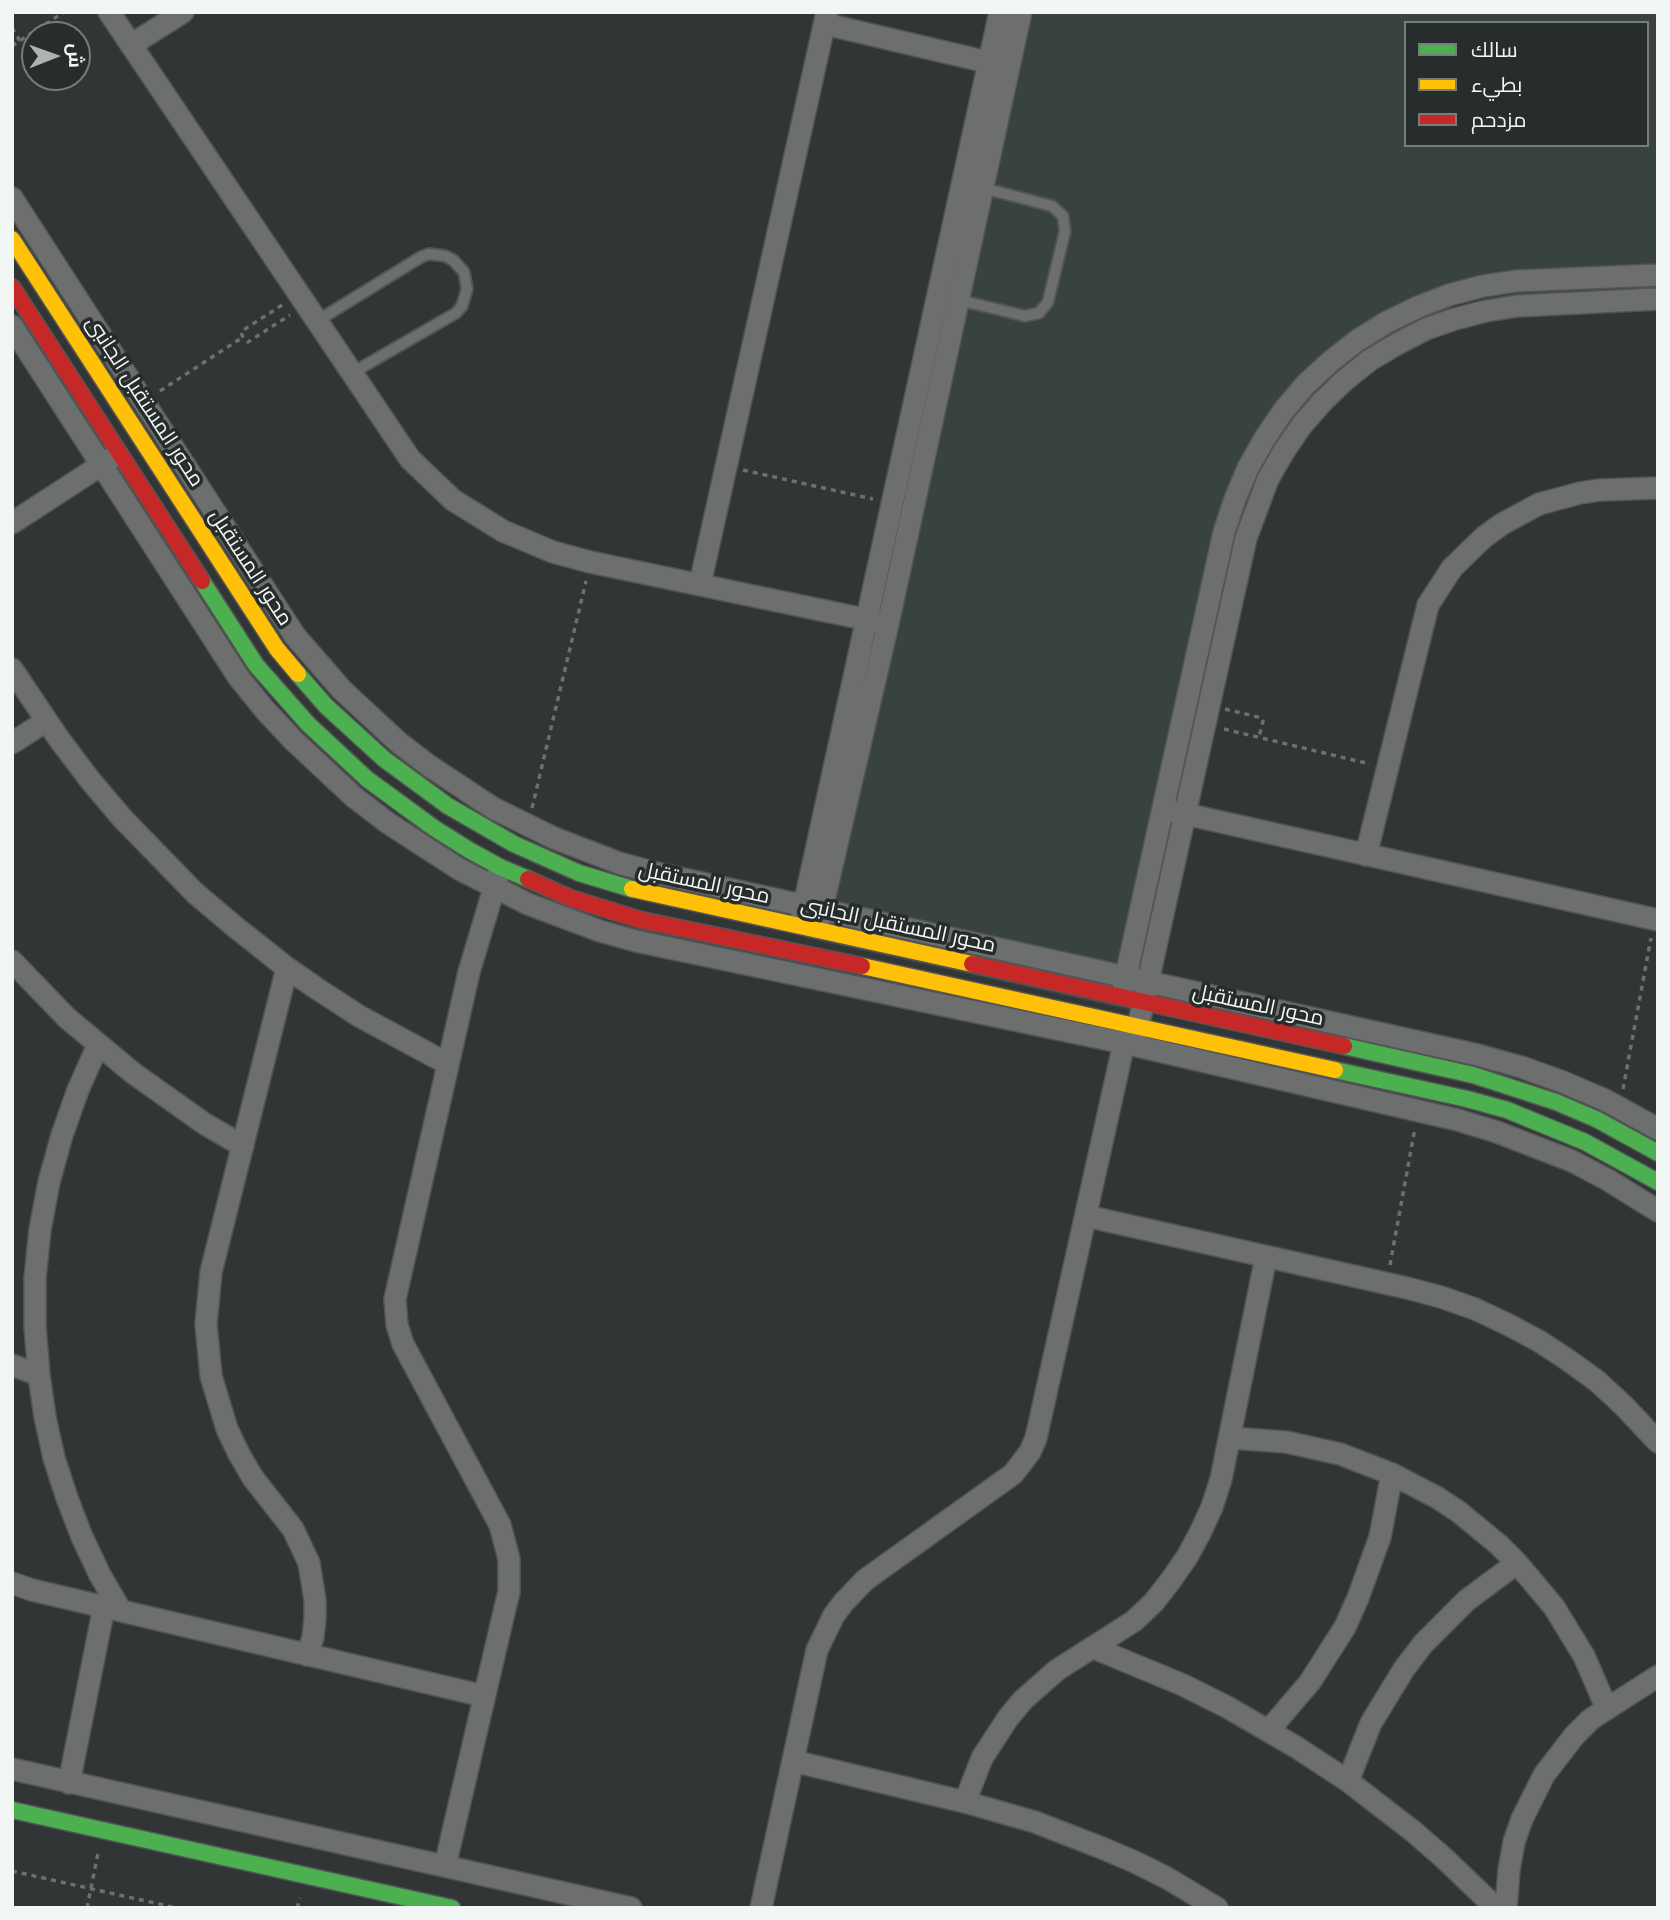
<!DOCTYPE html>
<meta charset="utf-8">
<style>
body{margin:0}
#map{position:relative;width:1670px;height:1920px;overflow:hidden;background:#323535;font-family:"DM Sans",Cairo,sans-serif}
canvas{display:block}
.frame{position:absolute;inset:0;border:14px solid #f2f6f5;pointer-events:none}
.legend{position:absolute;left:1404px;top:21px;width:245px;height:126px;box-sizing:border-box;background:#272c2c;border:2px solid #787d7c;margin:0;padding:9px 12px;list-style:none;font-size:21px;color:#f2f6f5}
.legend li{display:flex;align-items:center;gap:14px;height:35px}
.legend b{width:35px;border:2px solid #787d7c}
.north{position:absolute;left:21px;top:21px;width:70px;height:70px;box-sizing:border-box;background:#272c2c;border:2px solid #787d7c;border-radius:50%;rotate:89deg;font-size:19px;font-weight:700;line-height:28px;text-align:center;color:#f2f6f5}
.north::after{content:'';display:block;margin:auto;width:24px;height:32px;background:#afb2b2;clip-path:polygon(50% 0,100% 100%,50% 72%,0 100%)}
</style>
<div id="map">
<canvas width="1670" height="1920"></canvas>
<div class="frame"></div>
<ul class="legend">
<li><b style="height:9px;background:#4caf50"></b>سالك</li>
<li><b style="height:9px;background:#ffc107"></b>بطيء</li>
<li><b style="height:9px;background:#c62828"></b>مزدحم</li>
</ul>
<div class="north">ش</div>
</div>
<script>
const ctx = document.querySelector('canvas').getContext('2d');
ctx.lineJoin = 'round';
function paint(path, color) { ctx.fillStyle = color; ctx.fill(path, 'evenodd'); }
const poly = rows => new Path2D(rows.map(r => 'M' + r).join(''));
function strokePath(path, color, width, dash) { ctx.strokeStyle = color; ctx.lineWidth = width; ctx.lineCap = dash ? 'butt' : 'round'; ctx.setLineDash(dash || []); ctx.stroke(path); }
function write(font, color, halo, rows, align = 'center') {
  ctx.font = font + ' "DM Sans",Cairo,sans-serif'; ctx.lineWidth = 7; ctx.setLineDash([]); ctx.textBaseline = 'middle'; ctx.strokeStyle = halo; ctx.fillStyle = color; for (const [text, x, y, turn = 0] of rows) {
    ctx.save(); ctx.translate(x, y); ctx.rotate((+turn || 0) * Math.PI / 180); ctx.textAlign = isNaN(turn) ? turn : align; if (halo) ctx.strokeText(text, 0, 0); ctx.fillText(text, 0, 0); ctx.restore();
  }
}
paint(poly([
 [1010,12,1658,12,1658,289,1510,296,1482,299,1456,305,1404,324,1358,353,1327,381,1317,392,1254,487,1242,515,1225,574,1133,1011,805,938],
 [1406,23,1647,23,1647,145,1406,145]
]), '#374241');
const lane = poly([
 [959,300,1025,316,1039,313,1048,302,1065,231,1063,216,1052,206,983,188],
 [317,321,421,257,429,254,445,256,453,260,464,272,467,289,462,306,456,313,352,373]
]);
const street = poly([
 [109,12,410,459,453,500,503,531,553,552,590,562,888,624],
 [825,24,1000,65],
 [131,45,183,12],
 [12,198,295,636,342,690,398,742,428,765,493,808,554,838,619,863,652,872,1478,1055,1521,1067,1563,1082,1605,1100,1658,1129],
 [12,326,239,678,265,710,293,740,354,797,388,823,459,869,528,904,600,931,636,941,1124,1043,1458,1120,1497,1132,1572,1161,1608,1180,1658,1211],
 [12,523,112,458],
 [700,584,827,12],
 [12,669,59,739,90,780,123,819,195,893,234,926,287,968,316,988,359,1016,448,1064],
 [12,743,46,721],
 [1172,811,1658,920],
 [1366,855,1428,605,1452,568,1484,537,1502,524,1539,504,1580,493,1600,490,1658,488],
 [801,919,1000,12],
 [819,922,888,624,1021,12],
 [12,961,67,1018,133,1073,205,1124,243,1146],
 [287,968,211,1272,206,1324,211,1376,227,1429,239,1454,253,1478,293,1529,309,1563,315,1600,315,1619,313,1637,307,1655],
 [1123,989,1224,532,1235,499,1248,468,1265,438,1284,410,1306,384,1331,361,1358,340,1387,322,1418,307,1449,295,1483,286,1516,281,1658,275],
 [98,1045,78,1090,62,1135,49,1182,40,1230,35,1278,35,1327,39,1375,45,1417,54,1458,67,1498,82,1537,100,1575,121,1611],
 [1086,1216,1407,1288,1441,1297,1475,1309,1507,1324,1539,1341,1568,1360,1597,1381,1623,1405,1658,1442],
 [12,1365,39,1375],
 [1231,1438,1286,1442,1340,1454,1392,1474,1438,1498,1459,1512,1499,1545,1517,1563,1554,1607,1584,1656,1607,1709],
 [12,1583,32,1590,484,1696],
 [1094,1648,1183,1685,1227,1707,1296,1747,1348,1781,1414,1832,1445,1859,1496,1908],
 [1269,1730,1310,1682,1345,1627,1358,1598,1380,1537,1392,1474],
 [793,1761,965,1802,1035,1822,1102,1848,1135,1862,1167,1878,1217,1908],
 [12,1769,631,1908],
 [1348,1781,1371,1723,1404,1669,1423,1644,1467,1600,1517,1563],
 [69,1783,104,1607],
 [965,1802,982,1758,1008,1718,1023,1700,1057,1670,1134,1621,1154,1602,1171,1580,1187,1557,1200,1533,1212,1507,1221,1479,1266,1257],
 [445,1866,505,1608,509,1592,509,1559,500,1525,403,1344,397,1325,395,1299,469,972,498,875],
 [761,1908,817,1650,834,1615,844,1602,865,1580,1013,1474,1030,1452,1036,1438,1124,1043,1134,1037,1138,1027,1246,538,1268,479,1284,451,1302,425,1323,401,1345,380,1370,360,1397,344,1426,329,1455,319,1486,311,1517,306,1658,299],
 [1506,1908,1509,1870,1514,1842,1522,1819,1544,1775,1574,1736,1591,1719,1658,1676]
]);
const fast = poly([
 [202,581,256,665,308,724,367,779,434,828,469,850,500,867,528,879],
 [298,674,326,706,384,759,448,806,514,844,579,873,632,889],
 [1344,1046,1473,1075,1556,1102,1596,1119,1658,1153],
 [1335,1070,1467,1099,1507,1110,1585,1142,1658,1182],
 [12,1810,452,1908]
]);
const slow = poly([
 [12,239,277,649,298,674],
 [632,889,972,964],
 [862,966,1335,1070]
]);
const jam = poly([
 [12,287,202,581],
 [528,879,570,898,641,920,862,966],
 [972,964,1344,1046]
]);
strokePath(lane, '#525554', 14);
strokePath(street, '#525554', 24);
strokePath(fast, '#525554', 19);
strokePath(slow, '#525554', 19);
strokePath(jam, '#525554', 19);
strokePath(poly([
 [12,28,20,41],
 [12,46,64,12],
 [282,305,242,331,241,333,243,337,248,342,290,315],
 [160,391,243,337],
 [743,470,873,499],
 [1225,709,1262,718,1263,721,1259,737],
 [1224,729,1370,764],
 [532,808,586,581],
 [1623,1089,1651,938],
 [1390,1265,1415,1128],
 [12,1871,177,1908],
 [87,1908,98,1853],
 [297,1908,300,1898]
]), '#6e7070', 3.5, [5, 5]);
strokePath(lane, '#6d6f6f', 10);
strokePath(street, '#6d6f6f', 21);
strokePath(fast, '#4caf50', 16);
strokePath(slow, '#ffc107', 16);
strokePath(jam, '#c62828', 16);
write('21px', '#f2f6f5', '#272c2c', [
 ["محور المستقبل الجانبى",144,402,57],
 ["محور المستقبل",250,568,57],
 ["محور المستقبل",704,884,12],
 ["محور المستقبل الجانبى",898,926,12],
 ["محور المستقبل",1258,1006,12]
]);
</script>
